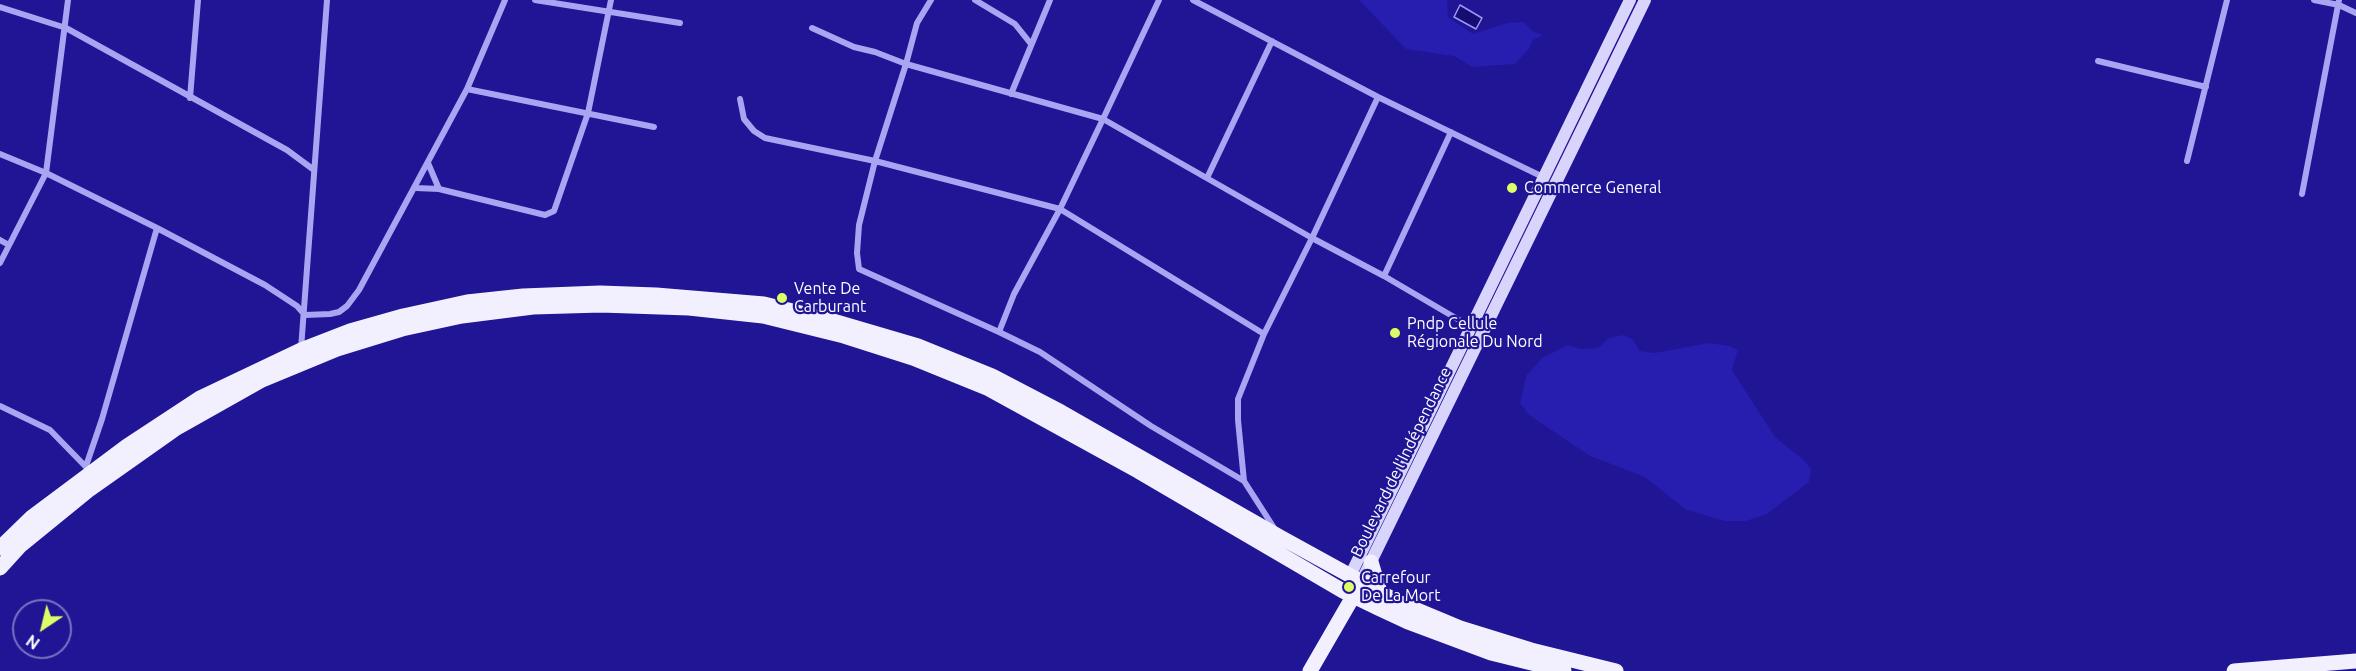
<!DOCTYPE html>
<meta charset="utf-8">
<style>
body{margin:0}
#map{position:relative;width:2356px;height:671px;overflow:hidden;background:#1f1595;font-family:Ubuntu,sans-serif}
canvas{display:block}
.north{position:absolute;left:12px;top:599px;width:60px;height:60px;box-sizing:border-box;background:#1f1595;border:2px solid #7973bf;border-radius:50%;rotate:215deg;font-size:16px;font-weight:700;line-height:24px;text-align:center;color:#fff}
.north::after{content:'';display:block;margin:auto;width:21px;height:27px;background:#dcff66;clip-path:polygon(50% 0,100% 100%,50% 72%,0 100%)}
</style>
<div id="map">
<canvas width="2356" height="671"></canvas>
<div class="north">N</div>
</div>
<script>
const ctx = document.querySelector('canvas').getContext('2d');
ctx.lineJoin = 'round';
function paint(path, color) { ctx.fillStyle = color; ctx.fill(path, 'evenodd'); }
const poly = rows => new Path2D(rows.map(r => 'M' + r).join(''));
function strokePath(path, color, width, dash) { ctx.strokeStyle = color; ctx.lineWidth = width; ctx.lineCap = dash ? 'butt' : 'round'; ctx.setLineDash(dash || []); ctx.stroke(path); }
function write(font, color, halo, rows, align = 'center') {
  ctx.font = font + ' Ubuntu,sans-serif'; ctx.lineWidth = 4.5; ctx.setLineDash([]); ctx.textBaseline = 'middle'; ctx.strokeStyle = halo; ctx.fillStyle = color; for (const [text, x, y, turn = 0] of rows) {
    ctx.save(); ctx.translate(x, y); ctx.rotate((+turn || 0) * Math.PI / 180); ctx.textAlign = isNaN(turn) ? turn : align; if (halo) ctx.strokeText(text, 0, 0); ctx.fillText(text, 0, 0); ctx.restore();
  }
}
paint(poly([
 [1359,0,1447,0,1448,17,1473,34,1507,23,1524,22,1532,31,1543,35,1533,40,1529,49,1515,64,1472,67,1454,56,1406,49],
 [1623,335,1632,339,1640,351,1654,353,1709,343,1729,346,1738,350,1732,370,1775,437,1805,461,1811,469,1809,482,1767,514,1746,521,1724,521,1685,509,1645,477,1590,456,1529,415,1520,403,1526,376,1542,358,1568,345,1581,349,1598,348,1609,338]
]), '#271daf');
const water = poly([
 [1460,5,1482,18,1476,29,1454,17,1460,5]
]);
paint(water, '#160d72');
strokePath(water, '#9c98f5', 1.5);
strokePath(poly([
 [68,0,46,173,157,228,265,285,297,306,305,315,330,314,339,312,347,306,359,290,467,89,505,0],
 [535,0,680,23],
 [975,0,1015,24,1031,44],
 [1159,0,1103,119,906,64,875,161,1060,209,1014,294,999,332,1040,352,1151,426,1244,481],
 [1193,0,1378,97,1543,177],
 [2314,0,2339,5,2356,13],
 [0,7,66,28,287,150,314,170],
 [812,28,854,47,875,52,906,64,917,23,931,0],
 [2098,61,2206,87],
 [467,89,654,127],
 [1011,94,1050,0],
 [1378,97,1312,238,1264,334,1060,209,1103,119,1312,238,1384,276,1471,327],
 [190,98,198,0],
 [740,99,744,119,754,131,765,138,875,161,859,225,857,253,859,269,999,332],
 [0,154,46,173,0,263],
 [2187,161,2227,0],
 [428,163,439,189],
 [1207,178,1272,41],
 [416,188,439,189,545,215,554,211,588,113,611,0],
 [2302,194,2339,0],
 [0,240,9,245],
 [1384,276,1451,132],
 [1264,334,1238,399,1238,420,1244,481,1276,531],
 [301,349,327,0],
 [0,406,50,430,88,469],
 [86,466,102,419,157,228]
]), '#aaa5f2', 6);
strokePath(poly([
 [1350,576,1630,0],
 [1361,582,1645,0]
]), '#d8d4fc', 12);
strokePath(poly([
 [0,548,32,517,127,446,200,398,301,350,350,331,403,316,467,302,523,296,600,293,656,295,764,304,833,321,918,346,992,376,1061,412,1280,537,1400,603,1460,628,1531,650,1616,671],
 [1371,562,1380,592],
 [0,568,20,546,90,489,175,429,262,380,337,349,402,329,462,316,533,307,601,305,689,308,763,316,844,336,913,358,987,388,1138,471,1343,591,1378,608,1408,622,1491,653,1564,671],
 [1310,671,1358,588],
 [2234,671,2356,661]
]), '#f2f0ff', 15);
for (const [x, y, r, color] of [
 [1512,188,6,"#dcff66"],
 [782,298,6,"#dcff66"],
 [1395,333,6,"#dcff66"],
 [1349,587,6,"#dcff66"]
]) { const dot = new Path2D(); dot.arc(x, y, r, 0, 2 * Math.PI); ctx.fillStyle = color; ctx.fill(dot); strokePath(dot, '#1f1595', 2); }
write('16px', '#fff', '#1f1595', [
 ["Commerce General",1524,188],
 ["Vente De",794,289],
 ["Carburant",794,307],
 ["Pndp Cellule",1407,324],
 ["Régionale Du Nord",1407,342],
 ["Carrefour",1361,578],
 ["De La Mort",1361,596]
], 'left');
write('16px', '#fff', '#1f1595', [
 ["Boulevard de l'Indépendance",1401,462,-64]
]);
</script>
